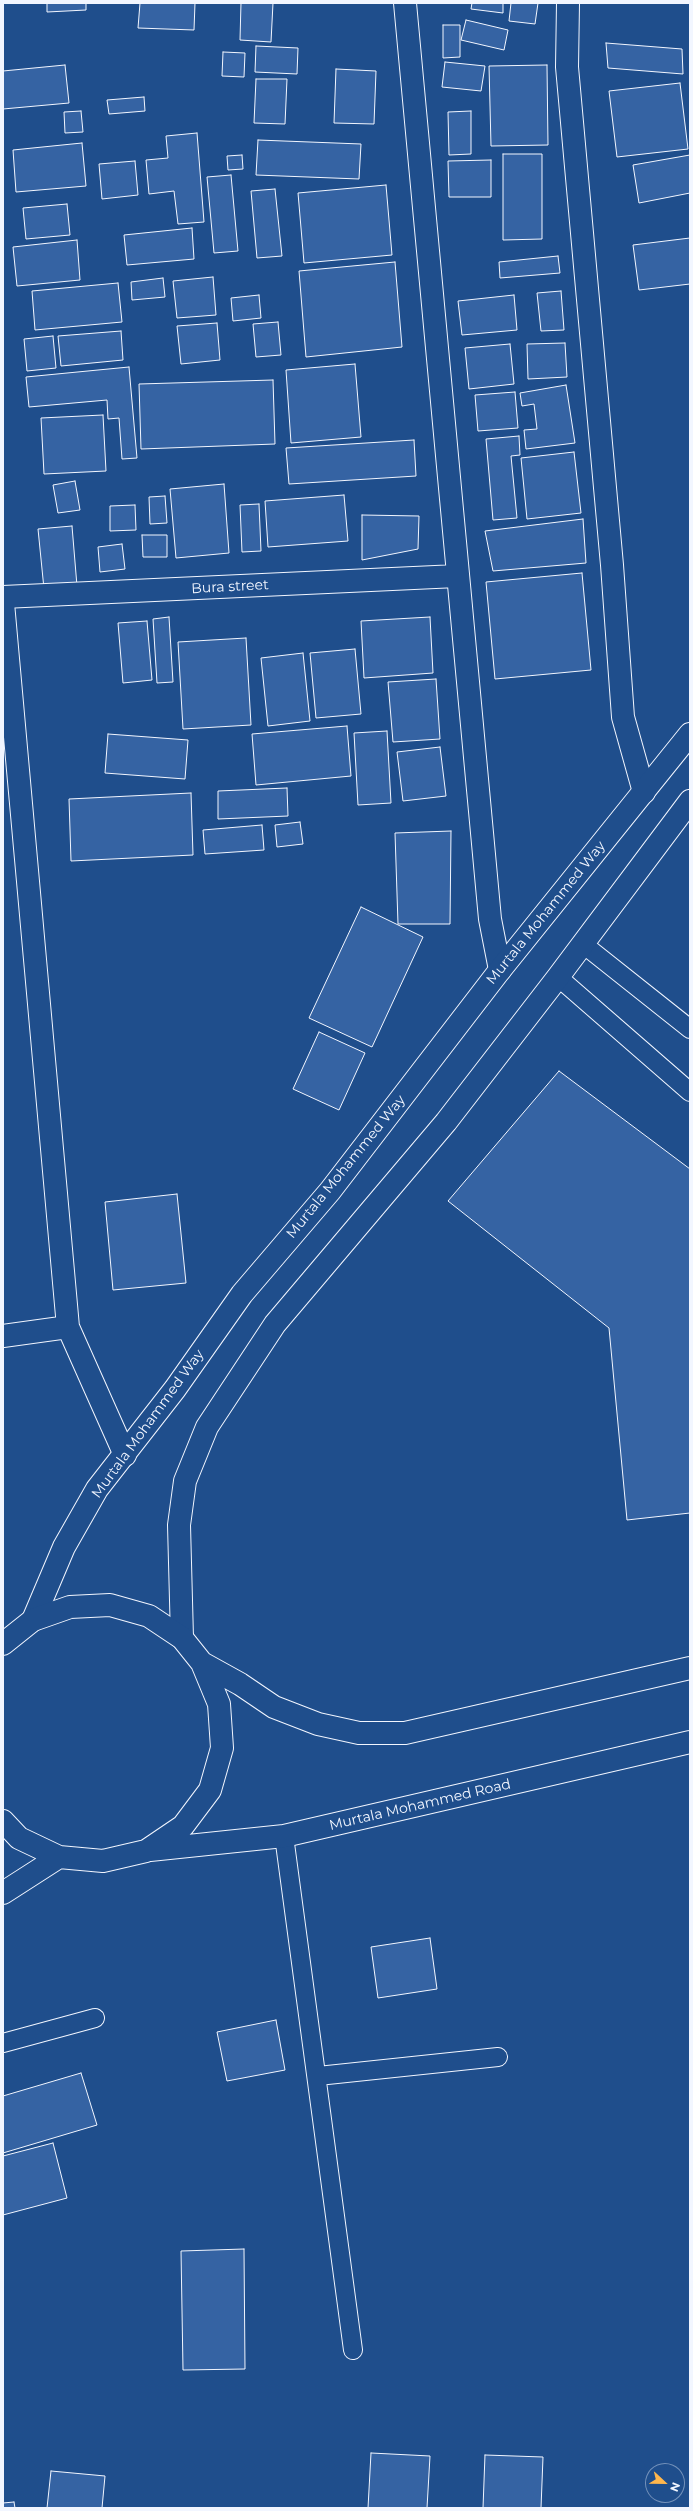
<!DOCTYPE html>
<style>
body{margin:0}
#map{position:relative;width:693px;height:2511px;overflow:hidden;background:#1f4e8c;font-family:Montserrat,sans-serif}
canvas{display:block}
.frame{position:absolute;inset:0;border:4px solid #f2f6ff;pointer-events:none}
.north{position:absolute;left:645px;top:2463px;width:40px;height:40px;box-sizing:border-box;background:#1f4e8c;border:1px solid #7391ba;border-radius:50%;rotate:112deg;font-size:11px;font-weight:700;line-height:16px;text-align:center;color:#f2f6ff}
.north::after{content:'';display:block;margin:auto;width:14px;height:18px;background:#ffb74d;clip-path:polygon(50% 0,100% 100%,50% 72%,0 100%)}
</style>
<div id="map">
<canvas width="693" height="2511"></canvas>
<div class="frame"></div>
<div class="north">N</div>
</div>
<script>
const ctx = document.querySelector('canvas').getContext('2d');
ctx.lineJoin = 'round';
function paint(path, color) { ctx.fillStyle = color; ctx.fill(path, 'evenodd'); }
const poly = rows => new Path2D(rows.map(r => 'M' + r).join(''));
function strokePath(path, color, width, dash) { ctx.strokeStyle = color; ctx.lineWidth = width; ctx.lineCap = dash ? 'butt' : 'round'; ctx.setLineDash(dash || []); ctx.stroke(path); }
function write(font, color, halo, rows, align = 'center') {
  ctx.font = font + ' Montserrat,sans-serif'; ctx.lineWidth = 3; ctx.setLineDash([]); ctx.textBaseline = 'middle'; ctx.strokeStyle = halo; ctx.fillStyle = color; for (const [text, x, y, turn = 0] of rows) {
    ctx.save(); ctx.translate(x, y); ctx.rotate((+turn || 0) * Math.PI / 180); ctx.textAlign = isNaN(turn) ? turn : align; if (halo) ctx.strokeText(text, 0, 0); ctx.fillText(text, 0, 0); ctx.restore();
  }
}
const building = poly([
 [47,3,86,3,86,10,47,12,47,3],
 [140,3,195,3,194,30,138,28,140,3],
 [241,3,273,3,271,42,240,40,241,3],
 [472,3,503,3,503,13,471,9,472,3],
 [511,3,538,3,535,24,509,21,511,3],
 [466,20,508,30,504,50,461,40,466,20],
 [443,25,460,25,460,57,443,58,443,25],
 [606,43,682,49,683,74,608,68,606,43],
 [256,46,298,48,297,74,255,72,256,46],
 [223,52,245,53,244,77,222,76,223,52],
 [445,62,485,66,481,91,442,87,445,62],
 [65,65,69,103,3,109,3,71,65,65],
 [547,65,548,145,491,146,489,66,547,65],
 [336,69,376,71,374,124,334,123,336,69],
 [256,79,287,79,285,124,254,123,256,79],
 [680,83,688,149,617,157,609,91,680,83],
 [144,97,145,111,109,114,107,100,144,97],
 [81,111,83,132,65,133,64,112,81,111],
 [471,111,471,154,449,155,448,112,471,111],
 [197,133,204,222,178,224,174,191,149,194,146,160,168,158,166,136,197,133],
 [258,140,361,144,359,179,256,175,258,140],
 [82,143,86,186,16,192,13,150,82,143],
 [503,154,542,154,542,239,503,240,503,154],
 [242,155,243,169,228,170,227,156,242,155],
 [690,155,690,193,639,203,633,165,690,155],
 [491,160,491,197,449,197,448,161,491,160],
 [135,161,138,195,102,199,99,164,135,161],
 [231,175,238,251,214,253,207,177,231,175],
 [386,185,392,255,304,263,298,193,386,185],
 [275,189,282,256,257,258,251,191,275,189],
 [67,204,70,235,26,239,23,208,67,204],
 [192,228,194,259,127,265,124,235,192,228],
 [690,238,690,284,639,290,633,245,690,238],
 [77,240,80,280,17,286,13,247,77,240],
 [558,256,560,273,500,278,499,262,558,256],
 [395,262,402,347,306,357,299,271,395,262],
 [213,277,216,315,177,318,173,281,213,277],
 [163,278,165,297,132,300,131,282,163,278],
 [118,283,122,322,35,330,32,291,118,283],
 [561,291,564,330,541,331,537,293,561,291],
 [259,295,261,318,233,321,231,298,259,295],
 [514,295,517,330,462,335,458,301,514,295],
 [278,322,281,355,256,357,253,324,278,322],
 [217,323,220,360,181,364,177,326,217,323],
 [121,331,123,360,61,366,58,336,121,331],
 [53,336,56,368,27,371,24,339,53,336],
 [565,343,567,377,528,379,527,344,565,343],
 [510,344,514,384,469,389,465,348,510,344],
 [355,364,361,437,291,443,286,370,355,364],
 [129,367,137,458,122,459,119,418,108,419,107,400,29,407,26,377,129,367],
 [273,380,275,444,141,449,139,384,273,380],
 [566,385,575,443,526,449,524,430,537,429,534,404,522,406,520,393,566,385],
 [515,392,518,428,478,431,475,395,515,392],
 [103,415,106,471,44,474,41,418,103,415],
 [519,436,520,455,511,456,517,518,493,520,486,439,519,436],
 [414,440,416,476,289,484,286,448,414,440],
 [574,452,581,513,527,519,521,458,574,452],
 [75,481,80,510,58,513,53,485,75,481],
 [224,484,229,553,176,558,170,489,224,484],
 [344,495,348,541,268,547,265,501,344,495],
 [165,496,167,523,150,524,149,497,165,496],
 [259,504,261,551,242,552,240,505,259,504],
 [135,505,136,530,110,531,110,506,135,505],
 [362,515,419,516,418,549,362,560,362,515],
 [583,519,586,563,493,571,485,531,583,519],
 [72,526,77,586,44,589,38,529,72,526],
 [142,535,167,535,167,557,143,557,142,535],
 [122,544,125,569,100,572,98,547,122,544],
 [582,573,591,670,495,679,486,582,582,573],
 [169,617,173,682,157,683,153,619,169,617],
 [430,617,433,673,364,678,361,621,430,617],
 [147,621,152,680,123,683,118,623,147,621],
 [246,638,251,725,183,729,178,642,246,638],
 [355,649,361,714,316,718,310,653,355,649],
 [303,653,310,721,268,726,261,658,303,653],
 [436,679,440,739,393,742,388,682,436,679],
 [347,726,351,776,256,785,252,734,347,726],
 [387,731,391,803,358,805,354,733,387,731],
 [108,734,188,740,185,779,105,773,108,734],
 [440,747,446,796,403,801,397,752,440,747],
 [287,788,288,816,218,819,218,791,287,788],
 [191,793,193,855,71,861,69,799,191,793],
 [300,822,303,844,277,847,275,825,300,822],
 [262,825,264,850,205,854,203,830,262,825],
 [451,831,450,924,398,924,395,833,451,831],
 [361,907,423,937,372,1047,309,1018,361,907],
 [319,1032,365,1053,339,1110,293,1089,319,1032],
 [559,1071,690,1169,690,1513,627,1520,609,1328,448,1201,559,1071],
 [177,1194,186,1283,113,1290,105,1202,177,1194],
 [430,1938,437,1989,378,1998,371,1947,430,1938],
 [276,2020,285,2070,227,2081,217,2032,276,2020],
 [81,2073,97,2125,3,2153,3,2096,81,2073],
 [53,2143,67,2198,3,2215,3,2156,53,2143],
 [244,2249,245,2369,183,2370,181,2251,244,2249],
 [371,2453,430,2456,427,2508,368,2508,371,2453],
 [485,2455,543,2457,541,2508,483,2508,485,2455],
 [51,2471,105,2476,102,2508,47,2508,51,2471],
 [14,2502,15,2508,3,2508,3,2503,14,2502]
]);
paint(building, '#3563a3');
strokePath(building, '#f2f6ff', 1);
const service = poly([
 [583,944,690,1029],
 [558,977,690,1092],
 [284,1836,353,2350],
 [3,2043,95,2018],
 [318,2076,498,2057]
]);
const minor = poly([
 [405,3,490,919,500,970],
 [568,3,567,67,612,565,623,717,644,792],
 [3,597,457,576],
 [3,603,68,1327,125,1455],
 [3,1336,68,1327]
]);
const secondary = poly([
 [33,1620,64,1547,97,1489,175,1389,242,1294,330,1191,500,970,690,734],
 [182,1638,179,1525,185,1481,207,1427,275,1324,446,1122,558,977,690,801]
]);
const trunk = poly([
 [3,1644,33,1620,70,1607,110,1605,149,1616,182,1638,202,1663,219,1704,222,1748,210,1790,183,1826,146,1851,103,1861,59,1857,19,1838,3,1821],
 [202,1663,240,1684,274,1707,318,1724,359,1733,405,1733,690,1668],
 [150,1850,284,1836,690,1742],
 [3,1893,59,1857]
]);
strokePath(service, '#f2f6ff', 20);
strokePath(minor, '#f2f6ff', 24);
strokePath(secondary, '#f2f6ff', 24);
strokePath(trunk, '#f2f6ff', 24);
strokePath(service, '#1f4e8c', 18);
strokePath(minor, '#1f4e8c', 22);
strokePath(secondary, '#1f4e8c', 22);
strokePath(trunk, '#1f4e8c', 22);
write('14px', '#f2f6ff', '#1f4e8c', [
 ["Bura street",230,587,-3],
 ["Murtala Mohammed Way",546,913,-51],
 ["Murtala Mohammed Way",346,1167,-51],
 ["Murtala Mohammed Way",148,1424,-54],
 ["Murtala Mohammed Road",420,1805,-13]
]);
</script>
